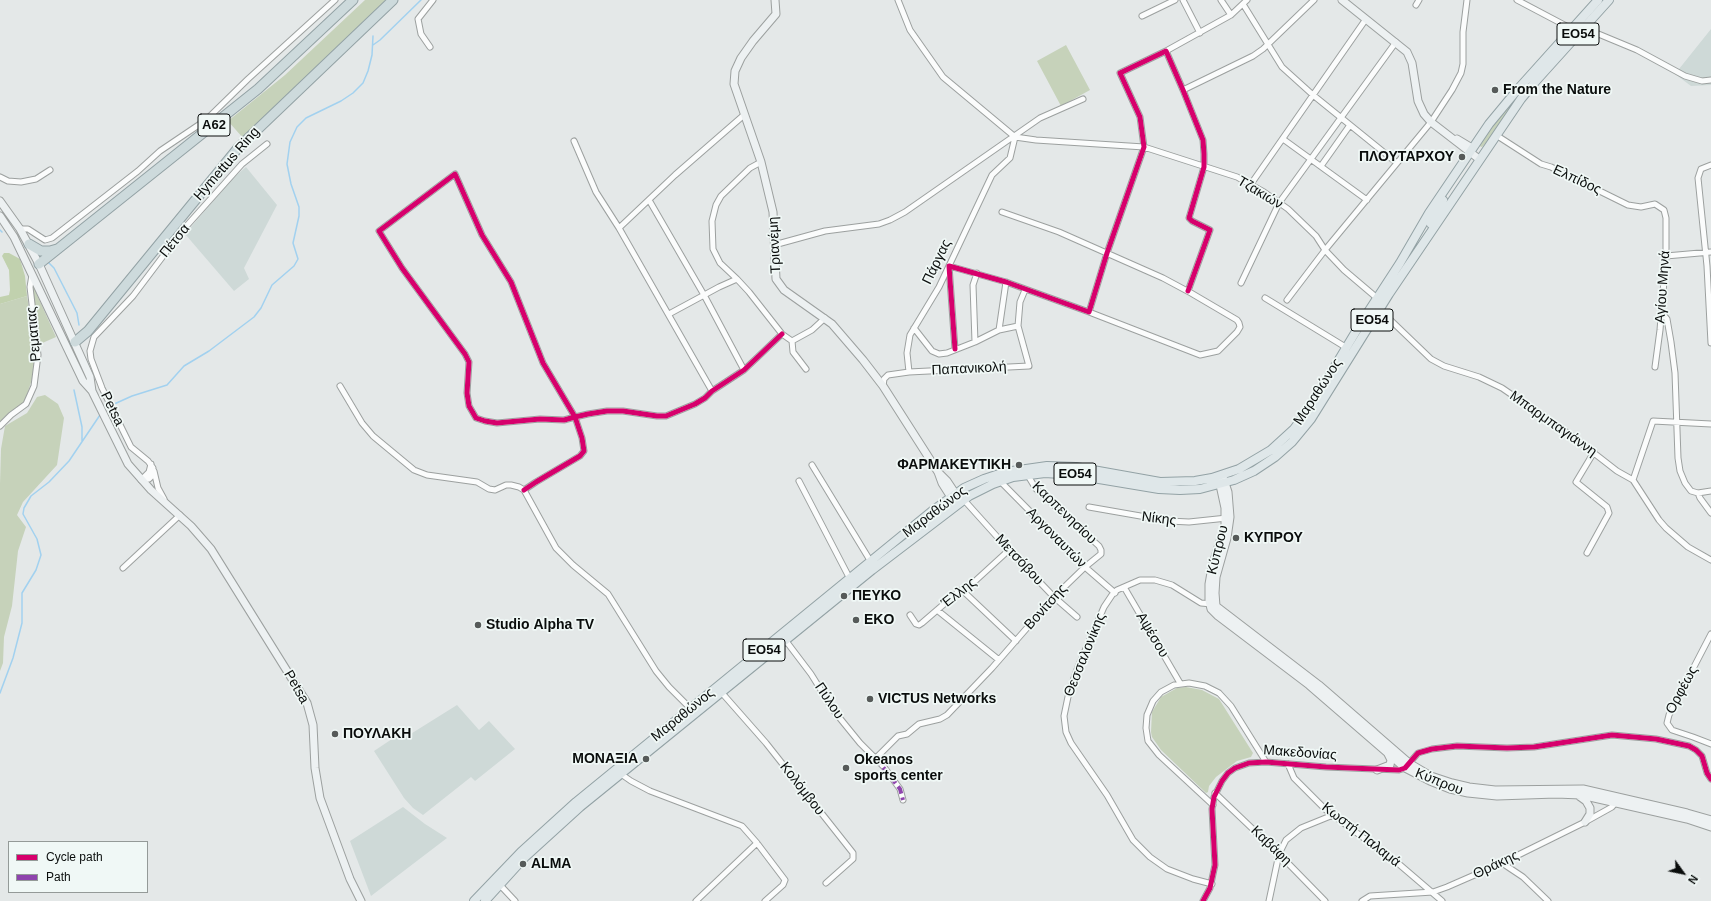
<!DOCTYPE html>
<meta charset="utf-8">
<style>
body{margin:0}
#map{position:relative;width:1711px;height:901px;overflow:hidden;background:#e4e8e8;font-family:Arial,sans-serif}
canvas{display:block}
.legend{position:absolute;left:8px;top:841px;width:140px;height:52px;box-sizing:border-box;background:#f0f8f6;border:1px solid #949a98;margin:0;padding:5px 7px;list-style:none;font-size:12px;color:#0a0d0c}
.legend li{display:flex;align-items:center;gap:8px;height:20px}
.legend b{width:20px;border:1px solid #949a98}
.north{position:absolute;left:1663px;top:853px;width:40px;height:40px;-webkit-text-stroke:3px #f0f8f6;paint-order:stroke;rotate:123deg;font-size:11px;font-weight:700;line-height:16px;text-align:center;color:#0a0d0c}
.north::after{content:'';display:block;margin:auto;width:14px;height:18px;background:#0a0d0c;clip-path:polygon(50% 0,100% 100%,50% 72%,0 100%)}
</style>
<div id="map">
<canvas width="1711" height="901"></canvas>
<ul class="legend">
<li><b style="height:5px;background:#d6006c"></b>Cycle path</li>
<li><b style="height:5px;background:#8e44ad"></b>Path</li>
</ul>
<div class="north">N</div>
</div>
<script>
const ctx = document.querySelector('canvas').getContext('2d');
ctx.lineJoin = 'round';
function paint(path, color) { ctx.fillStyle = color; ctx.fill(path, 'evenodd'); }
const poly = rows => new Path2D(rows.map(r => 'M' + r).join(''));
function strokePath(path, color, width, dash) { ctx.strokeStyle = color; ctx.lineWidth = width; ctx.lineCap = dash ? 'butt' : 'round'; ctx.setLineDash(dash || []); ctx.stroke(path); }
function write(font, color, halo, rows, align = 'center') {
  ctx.font = font + ' Arial,sans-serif'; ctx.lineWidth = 3.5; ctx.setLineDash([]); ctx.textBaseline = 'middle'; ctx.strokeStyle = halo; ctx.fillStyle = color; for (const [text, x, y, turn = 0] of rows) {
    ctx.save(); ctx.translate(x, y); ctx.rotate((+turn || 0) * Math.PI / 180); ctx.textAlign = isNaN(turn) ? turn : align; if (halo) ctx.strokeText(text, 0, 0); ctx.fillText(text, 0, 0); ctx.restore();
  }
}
paint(poly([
 [1711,29,1711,85,1691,86,1675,74],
 [246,167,277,205,244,268,249,279,234,291,185,234,232,179],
 [457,705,479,730,489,721,515,749,475,781,471,777,423,815,413,808,404,798,374,751,398,735,401,740],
 [403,807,425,824,447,838,371,896,350,841]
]), '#ced9d7');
paint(poly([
 [365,0,387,0,243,138,228,121,285,75],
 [1066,45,1090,90,1061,106,1037,61],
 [1532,78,1533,79,1514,104,1486,143,1482,147,1479,146,1489,129],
 [33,286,56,337,40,344,35,312],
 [27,296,34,338,34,366,32,379,25,401,0,423,0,304],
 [45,395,58,404,64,418,57,465,23,502,17,515,26,527,18,551,12,606,4,637,3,663,0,671,0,484,1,449,5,426,27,413,37,397],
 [1186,687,1202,690,1219,699,1253,753,1251,757,1237,761,1216,777,1209,786,1208,792,1206,793,1161,750,1152,737,1151,732,1152,712,1161,697,1177,688]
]), '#c6d2ba');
paint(poly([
 [4,253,9,253,20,259,25,276,27,296,0,304,0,297,9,295,10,290,9,270,2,256]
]), '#c1d1ae');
strokePath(poly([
 [373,45,380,40,421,0],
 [0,230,2,232],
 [48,262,54,268,77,313,79,325],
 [74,390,82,427,82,441],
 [112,405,132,396,167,385,184,366,209,351,254,317,261,308,272,285,294,266,298,259,293,243,299,216,299,207,291,184,287,164,290,142,297,127,306,118,341,101,353,93,363,83,368,71,372,55,373,36],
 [0,693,13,658,22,623,22,593,36,570,41,555,37,539,23,514,24,508,31,496,49,482,69,461,100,415]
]), '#a2d1ef', 1.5);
const street = poly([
 [898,0,910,30,943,77,1015,137],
 [1183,0,1200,33],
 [1221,0,1231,15],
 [1517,0,1572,29],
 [1243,4,1282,67,1313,95,1397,163],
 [1416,5,1419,0],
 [1142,16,1175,0],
 [1584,28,1637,50,1685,76,1702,81,1711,80],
 [430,47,421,34,418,19,433,0],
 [1166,51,1231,15,1247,0],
 [1183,90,1253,56,1263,49,1314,0],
 [1496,135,1541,164,1551,167,1628,205,1641,207,1655,204,1664,210,1666,218,1666,256,1660,330,1655,367],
 [1015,137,1036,140,1144,147,1237,177,1264,192,1288,209,1316,236,1325,250,1344,270,1377,298],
 [1283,139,1367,200],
 [574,141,596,192,619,228,712,391],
 [1711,165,1701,169,1698,178,1707,266,1711,343],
 [1321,166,1350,125],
 [0,177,8,181,21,182,36,179,50,170],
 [1251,184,1366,19],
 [649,200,704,295,744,370],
 [1002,212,1059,232,1163,278,1191,293,1237,320,1239,323,1240,327,1237,332,1218,351,1200,355,1089,312],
 [619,228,675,175,744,115],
 [20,229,28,229,45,240,52,238,138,171,160,151,206,120,248,79,335,0],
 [774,245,825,231,879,224,890,220,905,212,1040,118,1083,99],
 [1666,256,1711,252],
 [737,279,720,263,713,249,712,221,716,205,721,196,750,168,761,162],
 [1241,283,1279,203,1396,42],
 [1265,298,1347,348],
 [1287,300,1325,250,1431,122,1452,90,1461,73,1463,64,1463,32,1467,0],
 [1379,309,1431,359,1444,366,1479,377,1502,388,1572,436,1617,471,1633,480,1659,520,1666,528,1688,547,1711,560],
 [1662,313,1667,319,1671,342,1675,373,1678,458,1680,471,1685,483,1691,491,1698,493,1711,491],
 [669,314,719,287,737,279,749,292,782,334,792,341,812,330,825,318],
 [914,328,932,351,939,354,947,353,975,342,999,330,1006,282],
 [999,330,1018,326],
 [792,341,793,352,806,369],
 [975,342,973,285,977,273],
 [955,349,949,266,1006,282,1089,312,1107,253,1144,147,1140,117,1120,73,1166,51,1183,90,1203,140,1204,154,1204,167,1189,218,1192,221,1210,230,1188,291],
 [909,372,1029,366,1018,326,1020,302,1025,290],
 [340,386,362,423,373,436,414,470,427,475,477,482,489,489,495,490,506,485,511,485,519,487,524,490,556,548,573,565,608,594,656,671,669,687,691,709],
 [883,386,884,379,888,375,909,372,907,353,910,335,939,287,992,175,1010,158,1015,137],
 [0,426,11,415,26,404,34,386,38,355,30,287,32,275],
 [812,465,871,562],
 [154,471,158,488,164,499],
 [141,480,149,479,152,476,153,468,148,461,131,447,102,388,91,359,90,351,94,337,133,296,182,231,242,164,267,144],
 [141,480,149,472,151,464],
 [1633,480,1653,421,1711,424],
 [799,481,850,579],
 [1000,481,1085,567,1115,593],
 [524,490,536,482,580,456,584,451,582,438,575,417,543,363,511,282,482,235,455,174,379,231,402,268,465,354,469,362,467,393,469,406,476,418,485,421,497,423,540,419,564,420,575,417,588,414,607,411,623,411,657,416,666,416,695,404,705,398,712,391,744,370,782,334],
 [1698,493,1700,498,1711,513],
 [964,500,1009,550,1054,597,1077,617],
 [1089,507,1169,521,1189,522,1227,518],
 [1587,553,1609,513,1607,507,1576,482,1594,452],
 [123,568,180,515],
 [1124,587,1180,683],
 [962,590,1016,641],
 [937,610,999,660],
 [910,615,916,624,919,625,922,623,958,592,974,582,1009,550],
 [1711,634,1669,715,1667,723,1672,730,1693,737,1711,744],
 [786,641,811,674,834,711,860,743,884,767,900,789,903,800],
 [722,693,766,743,853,853,853,859,826,883],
 [876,758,898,736,907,734,919,724,940,719,947,715,992,668,1054,597,1085,567,1101,554,1101,550,1099,546,1036,489,1027,474],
 [1288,764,1294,778,1326,810,1400,865,1442,901],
 [621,774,631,781,650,791,742,826,757,843,696,901],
 [1215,793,1279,854,1325,901],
 [1213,805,1159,755,1148,741,1146,728,1147,715,1153,701,1161,692,1174,685,1189,683,1205,686,1219,693,1231,706,1266,762],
 [757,843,785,880,783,885,765,901],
 [1502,863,1523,877,1548,901],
 [499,884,515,901],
 [1212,884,1193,879,1167,869,1150,857,1133,840,1107,795,1071,743,1066,732,1064,716,1069,692,1078,667,1104,607,1112,595,1117,590,1140,580,1155,580,1172,585,1201,603,1212,604],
 [1203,901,1210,888,1215,865,1212,809,1214,797,1222,781,1228,773,1235,768,1249,763,1266,762,1326,767,1399,770,1405,768,1418,753,1432,749,1457,746,1507,748,1534,747,1612,735,1656,739,1689,746,1696,750,1702,756,1707,773,1711,779],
 [1269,901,1279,854,1286,840,1301,828,1333,815],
 [1362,901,1370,896,1433,892,1447,887,1502,863,1585,822,1612,807,1617,801]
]);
const secondary = poly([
 [775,0,776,14,753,41,741,58,735,71,734,84,761,162,773,212,776,279,784,290,832,324,863,360,883,386,938,472,942,483,956,505],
 [1342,0,1407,52,1412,63,1418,101,1424,114,1431,122,1479,159],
 [1457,139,1472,148],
 [0,201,20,229,39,264,90,377,92,391,128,464,151,490,191,526,211,549,307,703,313,725,315,768,320,798,350,879,361,901],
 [0,216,14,237,83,381,92,391],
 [940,474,947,481,961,502],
 [1223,477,1228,492,1230,517,1227,538,1216,577,1215,593,1216,606,1319,685,1409,763,1431,776,1452,783,1469,787,1495,790,1583,789,1687,813,1711,820],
 [1221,479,1220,485,1225,508,1225,525,1212,567,1209,584,1209,601,1211,609,1218,616,1309,685,1405,768,1430,781,1450,789,1468,793,1497,796,1556,794,1581,795,1687,819,1711,827],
 [1377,770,1390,765,1391,760,1388,754],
 [1579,796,1586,801,1590,808,1590,814,1585,822]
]);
const primary = poly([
 [1431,224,1443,200],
 [474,901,521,852,576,802,932,511,964,488,984,479,1005,472,1047,466,1076,467,1160,482,1195,481,1212,478,1239,469,1271,450,1294,429,1311,406,1361,323,1400,263,1429,213,1489,124,1518,89,1598,0],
 [485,901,525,857,580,807,872,570,969,496,993,484,1013,477,1045,473,1075,475,1159,489,1180,490,1200,489,1234,480,1254,471,1275,457,1292,442,1311,419,1389,294,1521,99,1535,82,1609,0]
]);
const highway = poly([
 [29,244,41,251,50,251,57,249],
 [39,264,258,89,353,0],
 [75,342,88,331,238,148,393,0]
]);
strokePath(street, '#9ca09f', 7);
strokePath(secondary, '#9ca09f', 9);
strokePath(primary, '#93a2a5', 10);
strokePath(highway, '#93a2a5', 11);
strokePath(street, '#fbfcfc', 5);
strokePath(secondary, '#edf1f2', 7);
strokePath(primary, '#dfe7e9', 8);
strokePath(highway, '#cddadc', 9);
strokePath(poly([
 [876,758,900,789,903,800]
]), '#8e44ad', 4, [8, 4]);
strokePath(poly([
 [955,349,949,266,1006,282,1089,312,1107,253,1144,147,1140,117,1120,73,1166,51,1183,90,1203,140,1204,154,1204,167,1189,218,1192,221,1210,230,1188,291],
 [524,490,536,482,580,456,584,451,582,438,575,417,543,363,511,282,482,235,455,174,379,231,402,268,465,354,469,362,467,393,469,406,476,418,485,421,497,423,540,419,564,420,575,417,588,414,607,411,623,411,657,416,666,416,695,404,705,398,712,391,744,370,782,334],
 [1203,901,1210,888,1215,865,1212,809,1214,797,1222,781,1228,773,1235,768,1249,763,1266,762,1326,767,1399,770,1405,768,1418,753,1432,749,1457,746,1507,748,1534,747,1612,735,1656,739,1689,746,1696,750,1702,756,1707,773,1711,779]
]), '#d6006c', 5);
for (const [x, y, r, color] of [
 [1495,90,4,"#565a59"],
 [1462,157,4,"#565a59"],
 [1019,465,4,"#565a59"],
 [1236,538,4,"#565a59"],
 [844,596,4,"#565a59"],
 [856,620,4,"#565a59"],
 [478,625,4,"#565a59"],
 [870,699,4,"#565a59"],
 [335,734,4,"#565a59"],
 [646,759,4,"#565a59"],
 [846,768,4,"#565a59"],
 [523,864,4,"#565a59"]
]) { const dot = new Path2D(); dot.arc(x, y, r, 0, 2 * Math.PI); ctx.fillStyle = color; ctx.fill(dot); strokePath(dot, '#f0f8f6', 1.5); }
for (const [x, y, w] of [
 [1578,34,42],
 [214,125,32],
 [1372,320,42],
 [1075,474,42],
 [764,650,42]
]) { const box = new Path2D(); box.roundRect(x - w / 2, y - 11, w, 22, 3); ctx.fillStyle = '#f0f8f6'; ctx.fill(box); strokePath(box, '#0a0d0c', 1); }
write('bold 13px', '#0a0d0c', null, [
 ["ΕΟ54",1578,34],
 ["Α62",214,125],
 ["ΕΟ54",1372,320],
 ["ΕΟ54",1075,474],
 ["ΕΟ54",764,650]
]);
write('bold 14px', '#0a0d0c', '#f0f8f6', [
 ["From the Nature",1503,90],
 ["ΠΛΟΥΤΑΡΧΟΥ",1454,157,"right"],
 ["ΦΑΡΜΑΚΕΥΤΙΚΗ",1011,465,"right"],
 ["ΚΥΠΡΟΥ",1244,538],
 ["ΠΕΥΚΟ",852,596],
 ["EKO",864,620],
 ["Studio Alpha TV",486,625],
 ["VICTUS Networks",878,699],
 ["ΠΟΥΛΑΚΗ",343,734],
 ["ΜΟΝΑΞΙΑ",638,759,"right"],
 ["Okeanos",854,760],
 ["sports center",854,776],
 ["ALMA",531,864]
], 'left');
write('14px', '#0a0d0c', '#f0f8f6', [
 ["Hymettus Ring",227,164,-49],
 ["Ελπίδος",1577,180,25],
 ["Τζακιών",1260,193,31],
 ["Πέτσα",175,241,-51],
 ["Τριανέμη",775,245,-93],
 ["Πάργας",937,262,-64],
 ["Αγίου Μηνά",1663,287,-86],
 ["Ρεματιας",34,334,-95],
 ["Παπανικολή",969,369,-3],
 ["Μαραθώνος",1318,392,-57],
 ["Petsa",112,409,64],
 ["Μπαρμπαγιάννη",1553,424,35],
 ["Μαραθώνος",935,512,-37],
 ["Καρπενησίου",1064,513,44],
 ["Νίκης",1159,519,7],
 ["Αργοναυτών",1056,538,45],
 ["Κύπρου",1218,550,-76],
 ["Μετσόβου",1019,560,47],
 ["Έλλης",959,593,-38],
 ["Βονίτσης",1046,607,-48],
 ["Αψέσου",1152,635,59],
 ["Θεσσαλονίκης",1085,655,-68],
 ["Petsa",296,687,60],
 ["Ορφέως",1682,690,-62],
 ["Πύλου",829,701,56],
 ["Μαραθώνος",683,715,-39],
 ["Μακεδονίας",1300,753,4],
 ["Κύπρου",1439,782,22],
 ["Κολόμβου",802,789,52],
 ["Κωστή Παλαμά",1361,835,38],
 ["Καβάφη",1271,846,44],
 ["Θράκης",1496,865,-25]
]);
</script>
